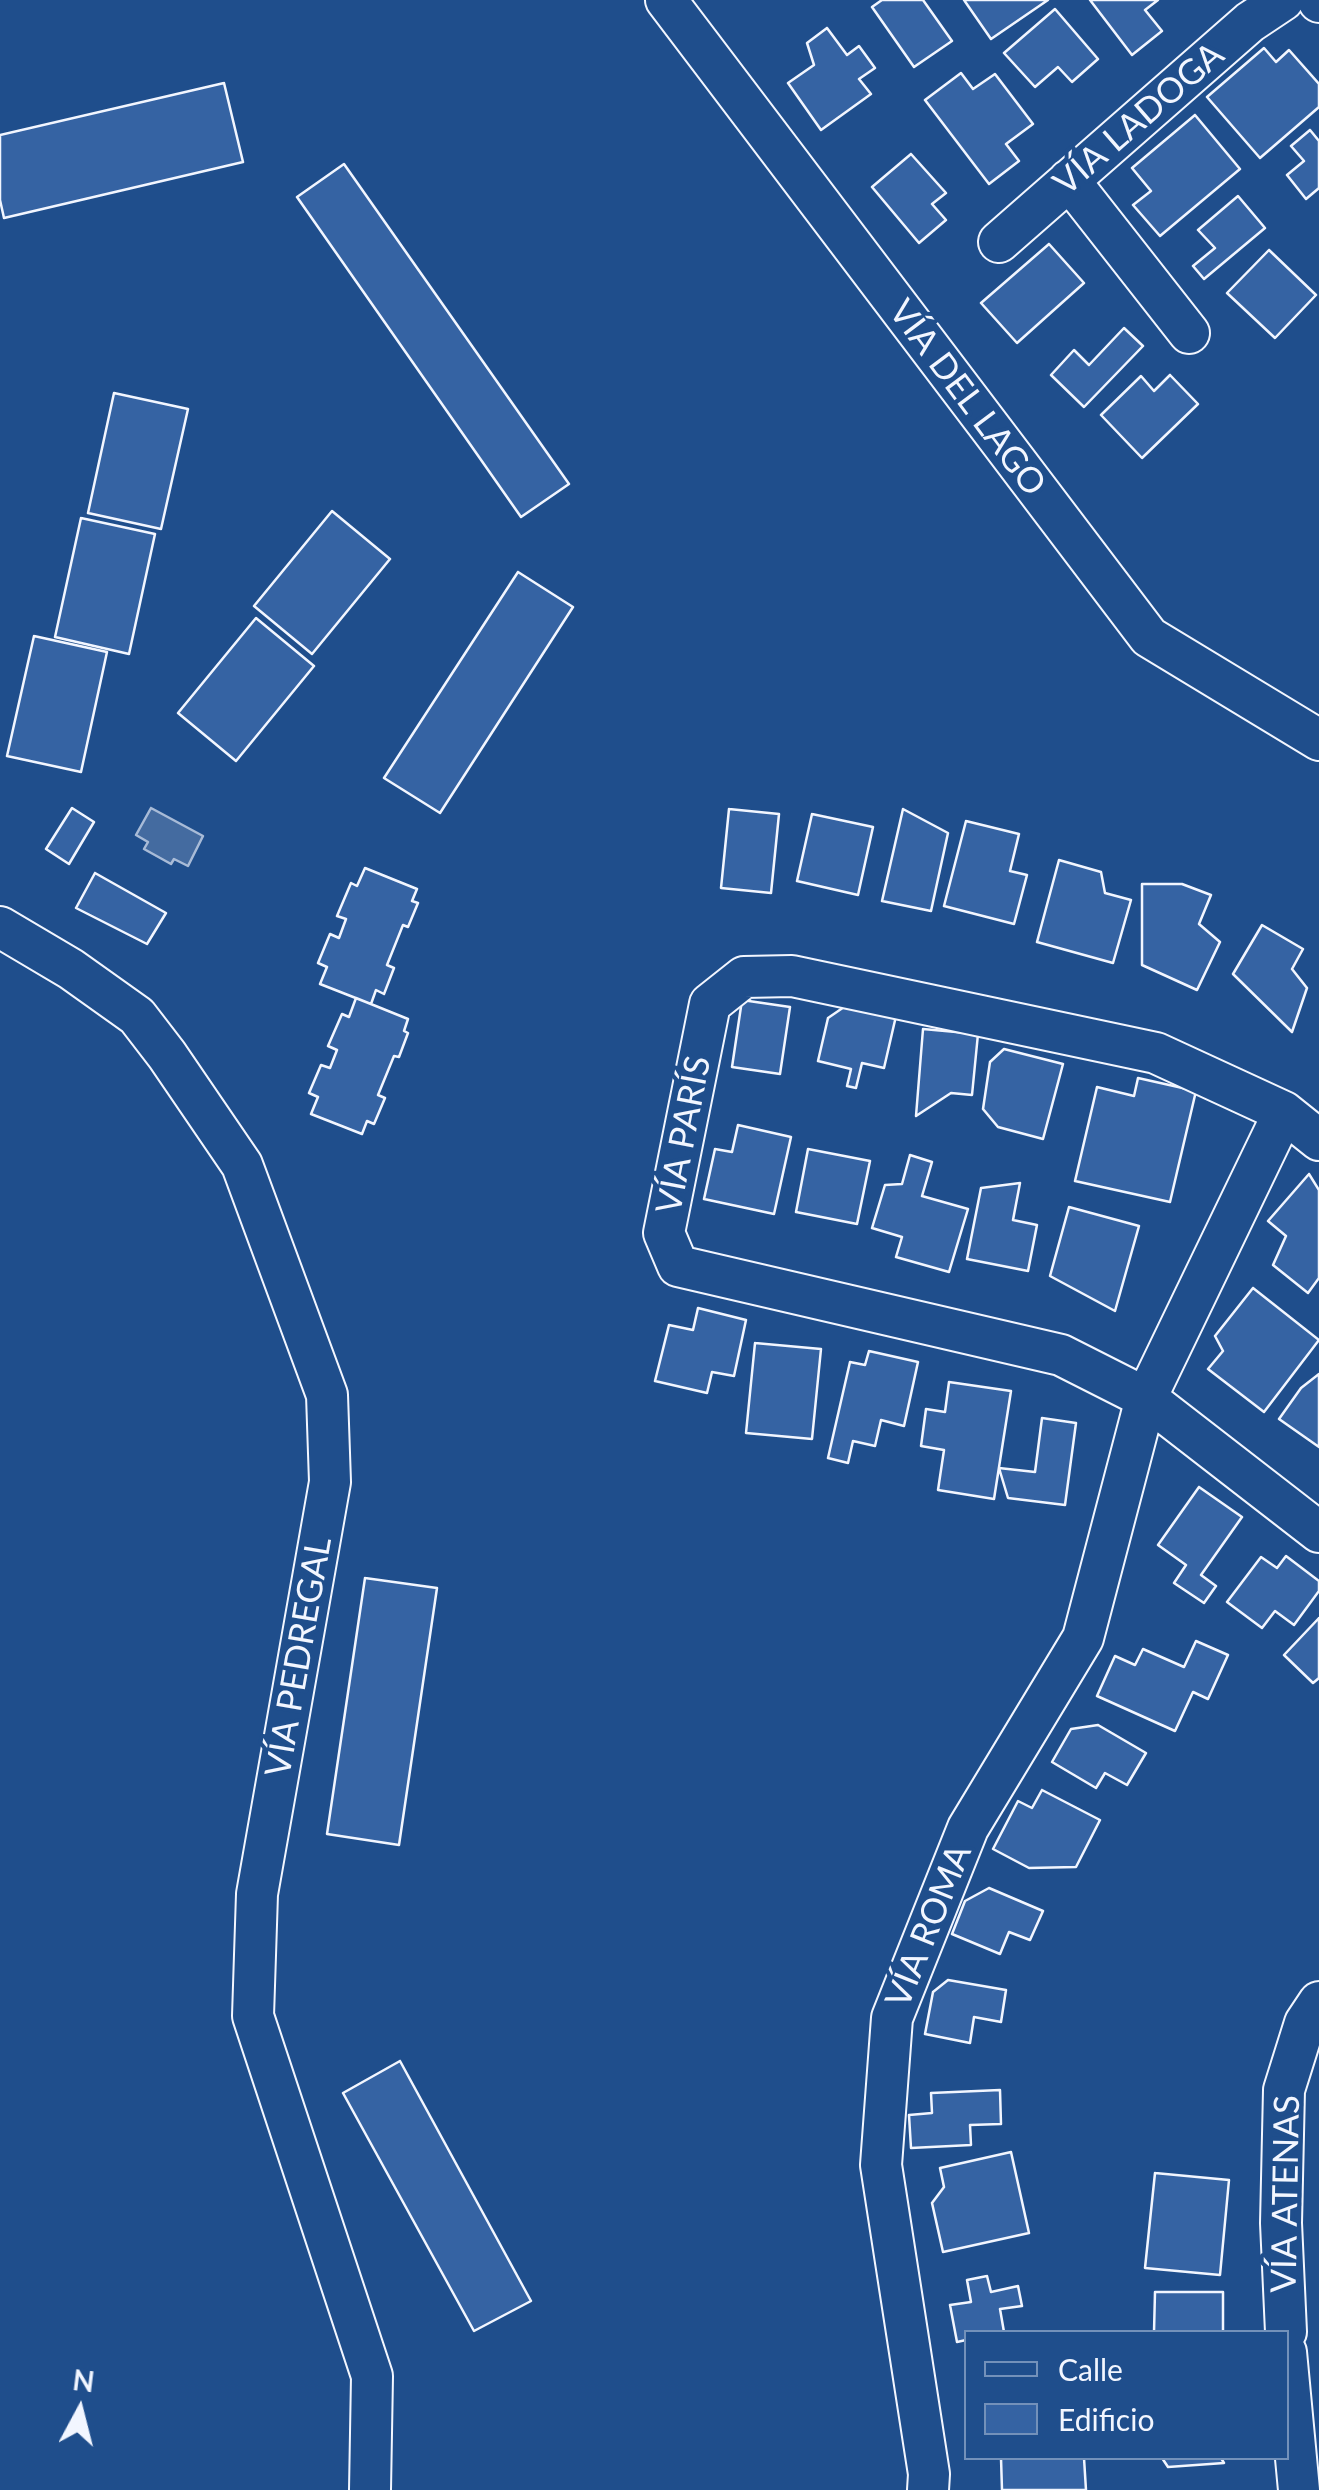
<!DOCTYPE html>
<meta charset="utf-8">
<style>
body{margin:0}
#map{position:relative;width:1319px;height:2490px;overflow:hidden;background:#1f4e8c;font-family:Lato,sans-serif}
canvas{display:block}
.legend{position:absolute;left:964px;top:2330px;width:325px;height:130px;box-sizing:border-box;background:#1f4e8c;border:2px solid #7391ba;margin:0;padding:12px 18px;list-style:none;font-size:30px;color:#f2f6ff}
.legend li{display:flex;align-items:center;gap:20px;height:50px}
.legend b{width:50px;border:2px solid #7391ba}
.north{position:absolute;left:30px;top:2360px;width:100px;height:100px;-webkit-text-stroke:8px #1f4e8c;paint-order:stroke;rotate:7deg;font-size:28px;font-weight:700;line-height:40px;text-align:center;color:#f2f6ff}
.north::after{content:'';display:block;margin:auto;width:35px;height:45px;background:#f2f6ff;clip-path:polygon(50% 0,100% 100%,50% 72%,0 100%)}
</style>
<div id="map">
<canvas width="1319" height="2490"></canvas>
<ul class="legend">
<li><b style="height:12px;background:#1f4e8c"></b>Calle</li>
<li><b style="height:28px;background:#3563a3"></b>Edificio</li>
</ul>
<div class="north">N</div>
</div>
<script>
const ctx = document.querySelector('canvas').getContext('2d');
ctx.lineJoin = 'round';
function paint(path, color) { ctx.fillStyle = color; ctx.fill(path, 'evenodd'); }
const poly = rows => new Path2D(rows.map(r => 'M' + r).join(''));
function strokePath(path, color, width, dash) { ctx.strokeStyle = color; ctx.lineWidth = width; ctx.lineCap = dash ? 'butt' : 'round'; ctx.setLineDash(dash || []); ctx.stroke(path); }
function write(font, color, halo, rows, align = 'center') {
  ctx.font = font + ' Lato,sans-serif'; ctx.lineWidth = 8; ctx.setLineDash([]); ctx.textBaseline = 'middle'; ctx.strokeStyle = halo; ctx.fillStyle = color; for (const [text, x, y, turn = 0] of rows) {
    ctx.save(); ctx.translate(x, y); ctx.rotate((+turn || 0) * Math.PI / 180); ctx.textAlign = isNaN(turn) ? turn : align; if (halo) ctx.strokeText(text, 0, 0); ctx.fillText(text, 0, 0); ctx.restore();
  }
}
const water = poly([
 [151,808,203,836,188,866,174,859,171,864,144,849,148,842,136,835,151,808]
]);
paint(water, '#446ba0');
strokePath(water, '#a8bbd7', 2.5);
const building = poly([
 [882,0,923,0,952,41,914,67,872,7,882,0],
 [964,0,1048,0,991,39,964,0],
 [1090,0,1158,0,1145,10,1162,31,1132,55,1090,0],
 [1055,9,1098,59,1072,82,1058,67,1035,87,1004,53,1055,9],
 [827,28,847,55,859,46,875,68,859,79,871,94,821,130,788,83,814,65,807,43,827,28],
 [1264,48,1276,62,1289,50,1319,84,1319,107,1260,158,1207,97,1264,48],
 [961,73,973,89,995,74,1033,124,1006,144,1019,161,989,184,925,100,961,73],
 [224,83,243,162,4,218,0,200,0,135,224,83],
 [1195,115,1240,169,1160,236,1133,205,1151,191,1132,168,1195,115],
 [1310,130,1319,141,1319,188,1306,199,1287,175,1304,161,1291,146,1310,130],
 [911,154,946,193,932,204,946,220,919,243,872,187,911,154],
 [344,164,569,484,521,517,297,197,344,164],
 [1238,196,1265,228,1204,279,1193,266,1215,248,1198,230,1238,196],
 [1049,244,1084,283,1017,343,981,303,1049,244],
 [1269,250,1316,295,1275,338,1227,293,1269,250],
 [1124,328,1143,346,1084,407,1051,375,1074,350,1089,365,1124,328],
 [1170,375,1198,404,1142,458,1101,415,1141,376,1154,391,1170,375],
 [114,393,188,409,161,529,88,513,114,393],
 [332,511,390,559,312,654,254,606,332,511],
 [81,518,155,534,129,654,55,637,81,518],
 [518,572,573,607,440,813,384,778,518,572],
 [256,618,314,666,236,761,178,713,256,618],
 [34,636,107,652,81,772,7,756,34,636],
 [72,808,94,822,69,864,46,849,72,808],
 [729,809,779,814,771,893,721,888,729,809],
 [903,809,948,833,931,911,882,901,903,809],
 [812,814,873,827,858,895,797,881,812,814],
 [966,821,1019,834,1010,871,1027,875,1014,924,944,906,966,821],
 [1059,860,1101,872,1105,893,1131,900,1113,963,1037,942,1059,860],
 [365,868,417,889,412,901,418,903,408,927,403,925,387,965,394,968,384,994,376,990,371,1004,320,984,327,967,318,963,330,934,339,938,346,919,337,916,351,883,357,886,365,868],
 [95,873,166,913,147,944,76,908,95,873],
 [1142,884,1182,884,1211,895,1199,924,1220,942,1197,990,1142,965,1142,884],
 [1262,925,1303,949,1292,969,1307,988,1292,1032,1233,974,1262,925],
 [356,998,408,1019,404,1031,408,1033,399,1057,394,1056,378,1095,385,1098,374,1124,367,1121,362,1134,311,1114,318,1097,309,1093,321,1065,330,1068,337,1050,328,1046,342,1014,349,1017,356,998],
 [742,1000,790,1007,780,1074,732,1067,742,1000],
 [847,1005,896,1016,884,1068,862,1063,856,1088,847,1086,851,1069,818,1061,828,1018,847,1005],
 [923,1029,978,1034,972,1095,951,1093,916,1116,923,1029],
 [1004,1049,1063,1064,1043,1139,998,1127,983,1109,990,1062,1004,1049],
 [1138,1078,1196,1091,1170,1202,1075,1181,1097,1087,1134,1096,1138,1078],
 [738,1125,791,1137,774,1214,704,1199,715,1149,732,1152,738,1125],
 [808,1149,870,1161,857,1224,796,1212,808,1149],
 [910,1155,932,1162,922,1196,968,1209,949,1272,896,1257,902,1237,872,1228,885,1185,902,1184,910,1155],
 [1309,1174,1319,1190,1319,1278,1308,1293,1273,1265,1286,1236,1268,1221,1309,1174],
 [1020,1183,1013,1220,1037,1225,1028,1271,967,1259,981,1188,1020,1183],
 [1069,1207,1139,1226,1115,1311,1050,1276,1069,1207],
 [1253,1288,1319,1340,1264,1412,1208,1369,1223,1351,1215,1336,1253,1288],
 [698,1308,746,1320,734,1376,712,1372,707,1393,655,1381,669,1325,693,1330,698,1308],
 [755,1343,821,1349,812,1439,746,1433,755,1343],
 [869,1351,918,1362,904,1426,881,1420,875,1446,853,1441,848,1463,828,1458,850,1362,865,1365,869,1351],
 [1319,1374,1319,1447,1279,1419,1301,1388,1319,1374],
 [949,1382,1011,1391,994,1499,938,1490,944,1450,921,1446,926,1409,945,1412,949,1382],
 [1042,1418,1076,1423,1065,1505,1008,1498,999,1468,1035,1472,1042,1418],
 [1199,1487,1242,1517,1201,1575,1216,1586,1204,1603,1174,1583,1186,1565,1158,1545,1199,1487],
 [1286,1556,1319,1581,1319,1591,1294,1625,1275,1611,1262,1628,1227,1602,1261,1557,1277,1568,1286,1556],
 [365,1578,437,1588,399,1845,327,1834,365,1578],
 [1319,1618,1319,1678,1313,1683,1284,1655,1319,1618],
 [1196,1641,1228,1655,1208,1699,1193,1692,1175,1731,1097,1696,1115,1656,1135,1665,1143,1649,1184,1667,1196,1641],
 [1098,1725,1146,1753,1127,1785,1105,1773,1096,1788,1052,1762,1071,1729,1098,1725],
 [1042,1790,1100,1820,1076,1867,1029,1868,993,1849,1018,1801,1032,1808,1042,1790],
 [989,1888,1043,1911,1030,1940,1009,1932,1000,1954,952,1934,965,1901,989,1888],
 [948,1980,1006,1990,1001,2022,974,2017,970,2043,925,2034,933,1992,948,1980],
 [400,2061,531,2301,474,2331,343,2093,400,2061],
 [1000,2090,1001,2124,970,2125,971,2145,911,2148,909,2115,932,2113,931,2093,1000,2090],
 [1011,2152,1029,2233,943,2252,932,2203,944,2187,940,2168,1011,2152],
 [1155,2173,1229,2180,1220,2275,1145,2268,1155,2173],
 [987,2276,991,2292,1018,2286,1022,2306,1000,2309,1004,2332,966,2332,966,2340,957,2342,950,2305,971,2302,967,2280,987,2276],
 [1155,2292,1223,2292,1223,2332,1154,2332,1155,2292],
 [1001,2458,1084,2458,1086,2490,1002,2490,1001,2458],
 [1162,2458,1221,2458,1224,2463,1168,2467,1162,2458]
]);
paint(building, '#3563a3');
strokePath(building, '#f2f6ff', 2.5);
const minor = poly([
 [666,0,1149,637,1319,740],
 [1318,0,1319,2],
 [1069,180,1189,333],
 [999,242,1250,22,1283,0],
 [0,927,71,969,137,1016,167,1055,242,1165,327,1395,330,1482,257,1894,253,2016,372,2376,370,2490],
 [1319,1140,1284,1112,1156,1053,792,976,744,977,710,1004,664,1233,678,1266,1061,1355,1146,1398,1319,1532],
 [1286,2332,1281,2223,1284,2090,1305,2023,1319,2002],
 [1286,2352,1299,2490],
 [928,2490,929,2474,881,2165,892,2018,968,1828,1083,1638,1146,1398,1284,1112]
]);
strokePath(minor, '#f2f6ff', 44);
strokePath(minor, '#1f4e8c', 40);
write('35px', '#f2f6ff', '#1f4e8c', [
 ["VÍA LADOGA",1139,119,-41],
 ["VÍA DEL LAGO",967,398,53],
 ["VÍA PARÍS",684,1135,-79],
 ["VÍA PEDREGAL",299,1657,-80],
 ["VÍA ROMA",929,1926,-68],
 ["VÍA ATENAS",1286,2194,-89]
]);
</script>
